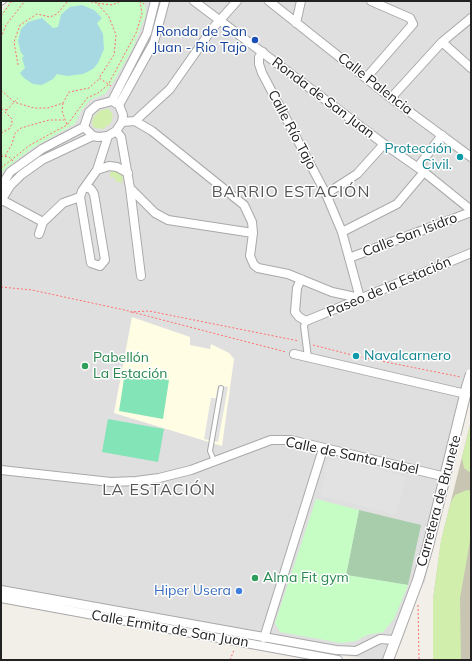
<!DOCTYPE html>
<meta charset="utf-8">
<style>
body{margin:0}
#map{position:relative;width:472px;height:661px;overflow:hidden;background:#f2eee8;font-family:Mulish,sans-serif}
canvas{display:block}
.frame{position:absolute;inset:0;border:2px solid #222;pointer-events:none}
</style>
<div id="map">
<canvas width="472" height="661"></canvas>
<div class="frame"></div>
</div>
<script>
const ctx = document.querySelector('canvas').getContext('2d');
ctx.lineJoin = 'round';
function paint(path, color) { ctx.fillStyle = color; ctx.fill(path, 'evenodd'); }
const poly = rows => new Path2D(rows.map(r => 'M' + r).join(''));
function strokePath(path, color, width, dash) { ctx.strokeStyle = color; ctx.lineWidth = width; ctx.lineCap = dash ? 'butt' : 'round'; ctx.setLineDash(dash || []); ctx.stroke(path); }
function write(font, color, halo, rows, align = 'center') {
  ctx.font = font + ' Mulish,sans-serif'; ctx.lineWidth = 3; ctx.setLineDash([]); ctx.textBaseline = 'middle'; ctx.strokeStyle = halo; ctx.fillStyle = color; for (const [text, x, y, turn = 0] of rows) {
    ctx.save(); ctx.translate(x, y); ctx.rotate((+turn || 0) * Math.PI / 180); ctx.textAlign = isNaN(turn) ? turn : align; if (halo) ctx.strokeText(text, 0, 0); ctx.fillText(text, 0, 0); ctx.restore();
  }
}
paint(poly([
 [45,1,471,1,471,395,425,581,382,660,371,660,1,594,1,111]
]), '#e0dfdf');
paint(poly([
 [132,317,190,337,190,345,210,349,211,344,229,353,234,359,222,446,114,413]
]), '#fffde4');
paint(poly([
 [471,421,471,660,433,660,433,599,441,541]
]), '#c8c6b3');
paint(poly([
 [106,109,109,109,113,115,111,123,103,129,95,128,92,125,93,118,99,111],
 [115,170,123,174,122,183,115,181,116,178,110,177,110,173],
 [471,421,471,473,464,468,462,458],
 [467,490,471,491,471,535,460,598,461,660,433,660,433,599,441,541,451,502,455,495]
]), '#d2eead');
paint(poly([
 [359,510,421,525,408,585,346,575]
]), '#a8cdab');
paint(poly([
 [10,1,144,1,146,14,132,50,112,84,105,94,90,100,81,111,75,124,34,147,5,169,1,174,1,13],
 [316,499,359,510,346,575,408,585,394,619,383,632,367,635,356,641,341,643,280,632,275,623]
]), '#c5fdc5');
paint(poly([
 [125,372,169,380,163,419,119,411],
 [108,419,164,429,158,462,102,452]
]), '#83e4b7');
paint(poly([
 [218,385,228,387,218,442,204,439,211,398,216,398],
 [337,459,406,477,396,515,320,495,325,476,324,468,329,461]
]), '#e2e2e2');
paint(poly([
 [82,5,94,10,102,18,97,23,103,34,104,49,98,63,93,69,83,74,67,76,57,74,53,79,42,85,33,84,24,78,20,73,25,68,22,58,24,56,21,53,18,41,21,29,28,22,42,18,53,28,58,27,61,15,65,11,70,7]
]), '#a7d9e2');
const service = poly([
 [1,3,4,1],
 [214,461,210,451,221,388]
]);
const pedestrian = poly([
 [306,321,304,326,308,358]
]);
const minor = poly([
 [194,1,384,144,424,172,471,210],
 [269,1,391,98,471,157],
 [296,23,301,1],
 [442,42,471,68],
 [366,78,413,24,410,18,371,1],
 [391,98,442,42,471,18],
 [112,101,119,105,123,115,122,122,116,131,108,136,98,137,93,136,84,127,89,112,97,105,112,101],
 [112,101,147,33,155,1],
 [119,105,154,42,165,1],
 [135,121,170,89,212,29,237,1],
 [122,122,135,121,152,131,244,205,252,222,253,233,250,256,254,265,258,268,288,274,332,292,360,298,342,232,326,194,262,73,259,64,259,57,263,52],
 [116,131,121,137,130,188,155,213,168,220,253,233],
 [418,167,442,135],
 [97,170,109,166,117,167,128,173],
 [1,187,10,172,42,149,84,127],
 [85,187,91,189,94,194,105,260,100,266,91,263,80,197,82,191,97,170,108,136],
 [130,188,141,276],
 [326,194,357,174,384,144],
 [2,200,43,222],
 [1,201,10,186,21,175,42,160,93,136],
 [342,232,397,204,424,172],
 [39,234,43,222,63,203,80,197],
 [349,258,471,212],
 [301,279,297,288,295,312,299,317,306,321,471,253],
 [294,354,466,394],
 [1,470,111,482,136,481,159,478,191,470,271,440,291,440,446,477],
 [1,590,336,650,356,651,380,639,395,640],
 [1,598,338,660],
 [264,638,323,449]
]);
const tertiary = poly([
 [388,660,418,580,428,546,467,387]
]);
strokePath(service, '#a9a9a9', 6);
strokePath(pedestrian, '#a9a9a9', 8);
strokePath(minor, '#a9a9a9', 10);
strokePath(tertiary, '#a9a9a9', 12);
strokePath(poly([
 [60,1,67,1],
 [87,1,97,3,109,17,116,35,114,55,99,78,111,86],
 [95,1,97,3,112,5,121,1],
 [139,1,146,5],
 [1,16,12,1],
 [1,38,6,25,25,1],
 [18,65,14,42,20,25,37,14,50,17,57,14,67,2,72,1],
 [1,90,14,102,34,108,48,108,63,103,69,92,89,88,99,79],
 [63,103,62,111,67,125],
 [1,109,7,110],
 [1,133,9,129,12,124,12,119,5,112,18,98],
 [1,156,9,157,13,161],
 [5,156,12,144,15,133,21,128,49,120,64,120],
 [1,168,30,145,67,125,87,98,98,93,108,85,136,33,142,14,140,1],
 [1,287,32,290,129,311],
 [130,312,149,311,299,341],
 [132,312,286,352],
 [313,345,356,356,461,377],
 [418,605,419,660],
 [230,660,234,650]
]), '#ff706c', 1, [2, 2]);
strokePath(service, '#fff', 4);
strokePath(pedestrian, '#fff', 6);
strokePath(minor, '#fff', 8);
strokePath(tertiary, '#fff', 10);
const tertiaryBridge = poly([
 [467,387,471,374]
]);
strokePath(tertiaryBridge, '#a9a9a9', 12, []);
strokePath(tertiaryBridge, '#fff', 10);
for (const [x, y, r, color] of [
 [255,40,4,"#1a4fb4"],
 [460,157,4,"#0f9aa8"],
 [356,356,4,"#0f9aa8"],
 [85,366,4,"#2e9e5b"],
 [255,578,4,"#2e9e5b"],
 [239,591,4,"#3f7fe0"]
]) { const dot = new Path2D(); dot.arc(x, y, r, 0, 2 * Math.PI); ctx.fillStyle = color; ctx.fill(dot); strokePath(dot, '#fff', 1.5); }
write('14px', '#164399', '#fff', [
 ["Ronda de San",247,32],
 ["Juan - Rio Tajo",247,48]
], 'right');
write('14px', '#222', '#fff', [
 ["Calle Palencia",375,84,38],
 ["Ronda de San Juan",323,98,37],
 ["Calle Río Tajo",292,130,62],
 ["Calle San Isidro",410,235,-21],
 ["Paseo de la Estación",389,287,-23],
 ["Calle de Santa Isabel",352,456,12],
 ["Carretera de Brunete",439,501,-75],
 ["Calle Ermita de San Juan",170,629,10]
]);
write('14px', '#0d838f', '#fff', [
 ["Protección",452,149],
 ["Civil.",452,165],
 ["Navalcarnero",364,356,"left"]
], 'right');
write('14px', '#27864d', '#fff', [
 ["Pabellón",93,358],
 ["La Estación",93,374],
 ["Alma Fit gym",263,578]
], 'left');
write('14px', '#366cbe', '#fff', [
 ["Hiper Usera",231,591]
], 'right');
ctx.letterSpacing = '1px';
write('16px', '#555', '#fff', [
 ["BARRIO ESTACIÓN",291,192],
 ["LA ESTACIÓN",159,490]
]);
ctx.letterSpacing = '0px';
</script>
